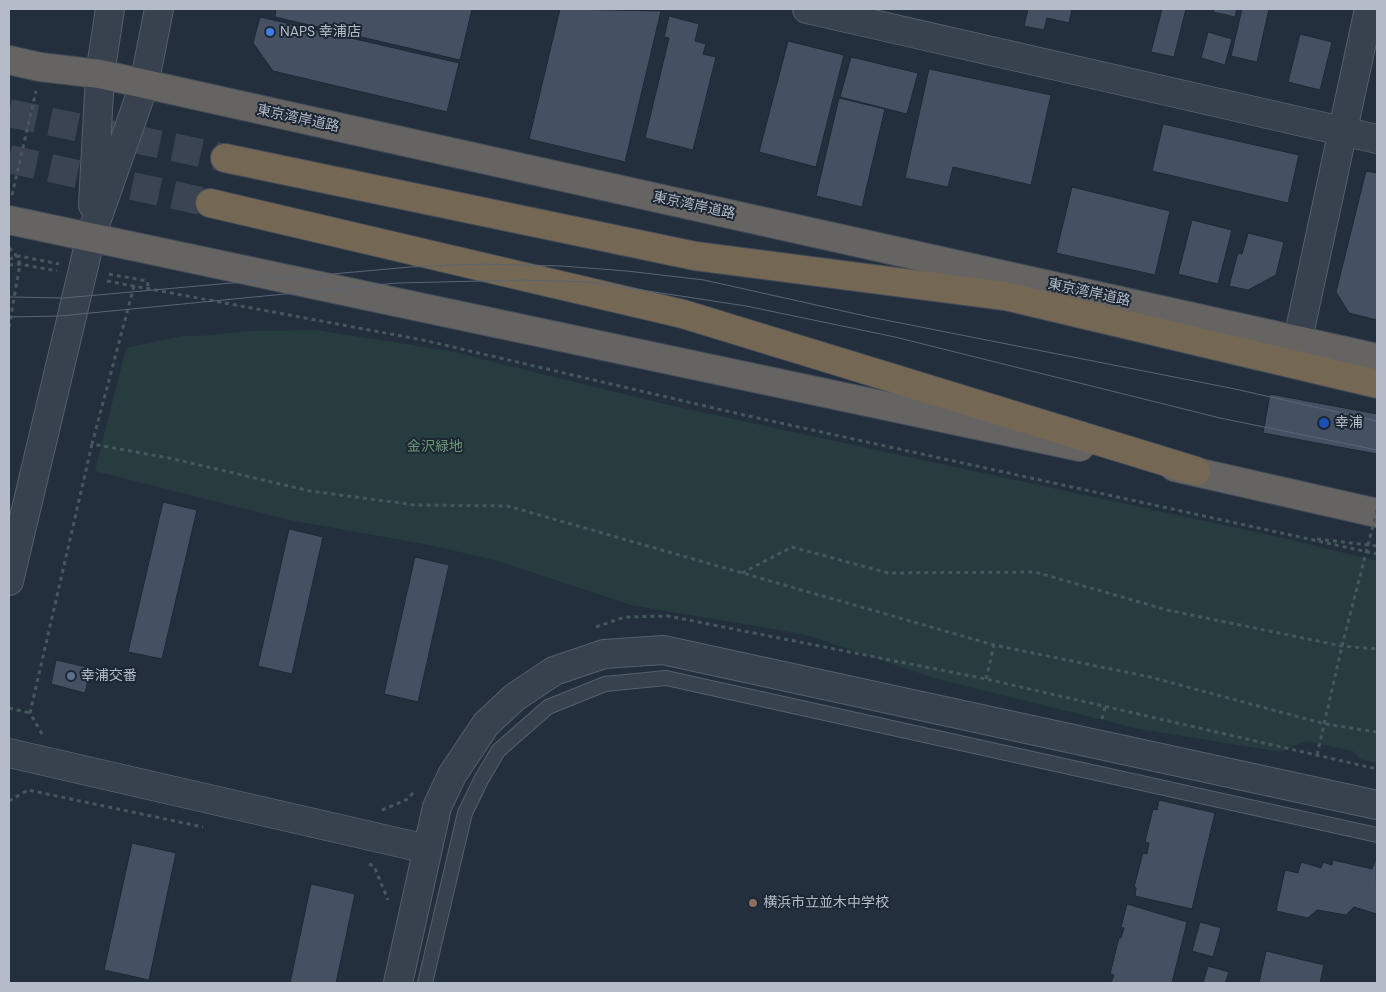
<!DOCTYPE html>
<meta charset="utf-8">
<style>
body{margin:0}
#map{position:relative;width:1386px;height:992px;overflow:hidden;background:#242f3e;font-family:"DM Sans",sans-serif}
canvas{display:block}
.frame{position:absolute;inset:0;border:10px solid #b4bcc9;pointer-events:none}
</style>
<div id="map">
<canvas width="1386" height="992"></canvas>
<div class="frame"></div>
</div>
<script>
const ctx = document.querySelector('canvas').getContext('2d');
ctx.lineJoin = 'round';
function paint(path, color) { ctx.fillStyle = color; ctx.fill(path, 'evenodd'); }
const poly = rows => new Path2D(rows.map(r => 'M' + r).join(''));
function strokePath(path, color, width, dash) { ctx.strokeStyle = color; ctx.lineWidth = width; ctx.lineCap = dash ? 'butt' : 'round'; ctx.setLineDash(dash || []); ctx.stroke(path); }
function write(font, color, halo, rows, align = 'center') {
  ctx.font = font + ' "DM Sans","Noto Sans JP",sans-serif'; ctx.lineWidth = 4; ctx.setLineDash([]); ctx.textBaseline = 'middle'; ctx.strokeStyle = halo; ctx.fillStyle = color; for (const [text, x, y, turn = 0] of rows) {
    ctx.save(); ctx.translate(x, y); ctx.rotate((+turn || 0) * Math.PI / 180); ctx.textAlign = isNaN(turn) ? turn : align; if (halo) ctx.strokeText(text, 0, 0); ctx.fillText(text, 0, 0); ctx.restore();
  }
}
paint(poly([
 [316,330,449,351,664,404,1288,539,1377,561,1377,763,1360,759,1353,751,1306,741,1281,752,1139,729,934,678,807,635,631,605,498,561,430,545,289,520,95,471,126,348,182,336,200,336,249,331]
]), '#263c3f');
const building = poly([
 [276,9,472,9,460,60,275,17,276,9],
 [560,9,661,11,625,162,529,139,560,9],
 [1028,9,1072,9,1069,23,1047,18,1044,30,1024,26,1028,9],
 [1162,9,1186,9,1174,57,1151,52,1162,9],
 [1214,9,1237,9,1235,17,1213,12,1214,9],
 [1242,9,1269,9,1257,62,1231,56,1242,9],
 [669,16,699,24,695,41,706,44,703,54,716,57,693,150,645,138,669,38,664,37,669,16],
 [260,17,459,63,447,112,273,71,253,43,260,17],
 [1208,32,1232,39,1225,65,1201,58,1208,32],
 [1300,34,1332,42,1320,90,1288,82,1300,34],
 [788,41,844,55,816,167,759,152,788,41],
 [851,57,918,73,907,114,840,97,851,57],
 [929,69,1051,95,1031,185,953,167,948,187,905,178,929,69],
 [839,98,885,109,862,207,816,196,839,98],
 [1163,124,1299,155,1288,203,1152,171,1163,124],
 [1366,171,1377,173,1377,320,1349,313,1336,292,1366,171],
 [1072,187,1170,211,1155,275,1056,253,1072,187],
 [1192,220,1232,230,1218,284,1178,274,1192,220],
 [1248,233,1284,242,1276,275,1248,290,1229,286,1238,253,1242,254,1248,233],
 [1270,394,1377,414,1377,454,1263,433,1270,394],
 [163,502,197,510,162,659,128,652,163,502],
 [289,529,323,537,292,674,258,666,289,529],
 [415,557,449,565,418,702,384,694,415,557],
 [56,660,91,668,85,693,51,684,56,660],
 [1159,800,1215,813,1192,909,1135,896,1136,888,1134,887,1143,853,1147,854,1149,843,1145,842,1153,809,1157,810,1159,800],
 [132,843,176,853,149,980,104,970,132,843],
 [1376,858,1377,914,1354,907,1346,915,1317,910,1308,918,1276,911,1285,870,1298,873,1301,862,1321,868,1323,862,1332,865,1333,860,1372,869,1376,858],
 [311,884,355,894,336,983,290,983,311,884],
 [1127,904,1187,922,1172,983,1111,983,1114,975,1110,974,1119,938,1121,938,1124,928,1121,927,1127,904],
 [1200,922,1221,928,1213,957,1192,951,1200,922],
 [1266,951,1324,965,1320,983,1259,983,1266,951],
 [1208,966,1229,972,1225,983,1203,983,1208,966]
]);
paint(building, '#455162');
strokePath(building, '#1f2835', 1);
strokePath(poly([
 [9,113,225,158],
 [9,159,210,203]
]), '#3a4453', 28, [28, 14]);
const service = poly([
 [425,983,465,813,481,780,498,751,548,707,605,684,666,678,1377,835]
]);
const minor = poly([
 [1298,339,1369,9]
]);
const tertiary = poly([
 [807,9,1377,139],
 [93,205,100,74,110,9],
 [9,581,91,236,144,85,159,9],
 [9,753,427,849],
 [398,983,437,807,452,775,486,724,515,697,554,671,604,654,663,650,1377,805]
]);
const trunk = poly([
 [9,60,40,67,100,74,1377,358],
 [9,220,1080,447],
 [1174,467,1377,513]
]);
const motorway = poly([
 [225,158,695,256,1005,296,1377,384],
 [210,203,683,314,1196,471]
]);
strokePath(service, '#565f6c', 16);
strokePath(minor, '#565f6c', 30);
strokePath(tertiary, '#565f6c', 30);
strokePath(trunk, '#434c59', 30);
strokePath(motorway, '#434c59', 30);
strokePath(poly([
 [12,195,36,91],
 [9,248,14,252,20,264,9,327],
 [9,259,19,256,59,264],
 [9,265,20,264,57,271],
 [109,274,147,281,149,289],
 [107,281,423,340,735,413,1377,554],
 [134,286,92,444,174,459,310,491,415,505,508,506,994,645,1150,677,1325,724,1377,732],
 [1317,539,1377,546],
 [742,573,792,547,888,573,1035,572,1167,610,1342,646,1377,649],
 [596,627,625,617,668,616,986,679,1377,769],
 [986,679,994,645],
 [9,708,30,713],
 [1102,719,1105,707],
 [42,734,30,713,92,444],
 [1317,755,1342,646],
 [9,801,28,790,203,827],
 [382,810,408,799,413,793],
 [369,864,374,866,388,900]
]), '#44595c', 3, [4, 4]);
strokePath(service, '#38414e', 14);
strokePath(minor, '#38414e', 28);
strokePath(tertiary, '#38414e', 28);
strokePath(trunk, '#656462', 28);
strokePath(motorway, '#746855', 28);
strokePath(poly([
 [9,297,64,298,410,267,481,264,562,266,627,271,704,280,870,317,1235,389,1377,421],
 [9,317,60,316,397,283,524,280,589,282,746,306,895,337,1220,418,1377,450]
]), '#5a6575', 1);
strokePath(poly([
 [1342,646,1377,510]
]), '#44595c', 3, [4, 4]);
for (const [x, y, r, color] of [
 [270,32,5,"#3f7fe0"],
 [1324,423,6,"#1a4fb4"],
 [71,676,5,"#5c6f8a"],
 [753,903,5,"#8d6e63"]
]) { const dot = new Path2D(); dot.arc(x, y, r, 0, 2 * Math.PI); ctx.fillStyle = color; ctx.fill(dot); strokePath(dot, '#1d2633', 2); }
write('14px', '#b4bcc9', '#1d2633', [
 ["NAPS 幸浦店",280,32],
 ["幸浦",1335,423],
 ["幸浦交番",81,676],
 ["横浜市立並木中学校",763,903]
], 'left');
write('14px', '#b4bcc9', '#1d2633', [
 ["東京湾岸道路",298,119,12],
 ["東京湾岸道路",694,206,12],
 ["東京湾岸道路",1089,293,12]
]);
write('14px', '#6b9a76', '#1d2633', [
 ["金沢緑地",435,447]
]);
</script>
